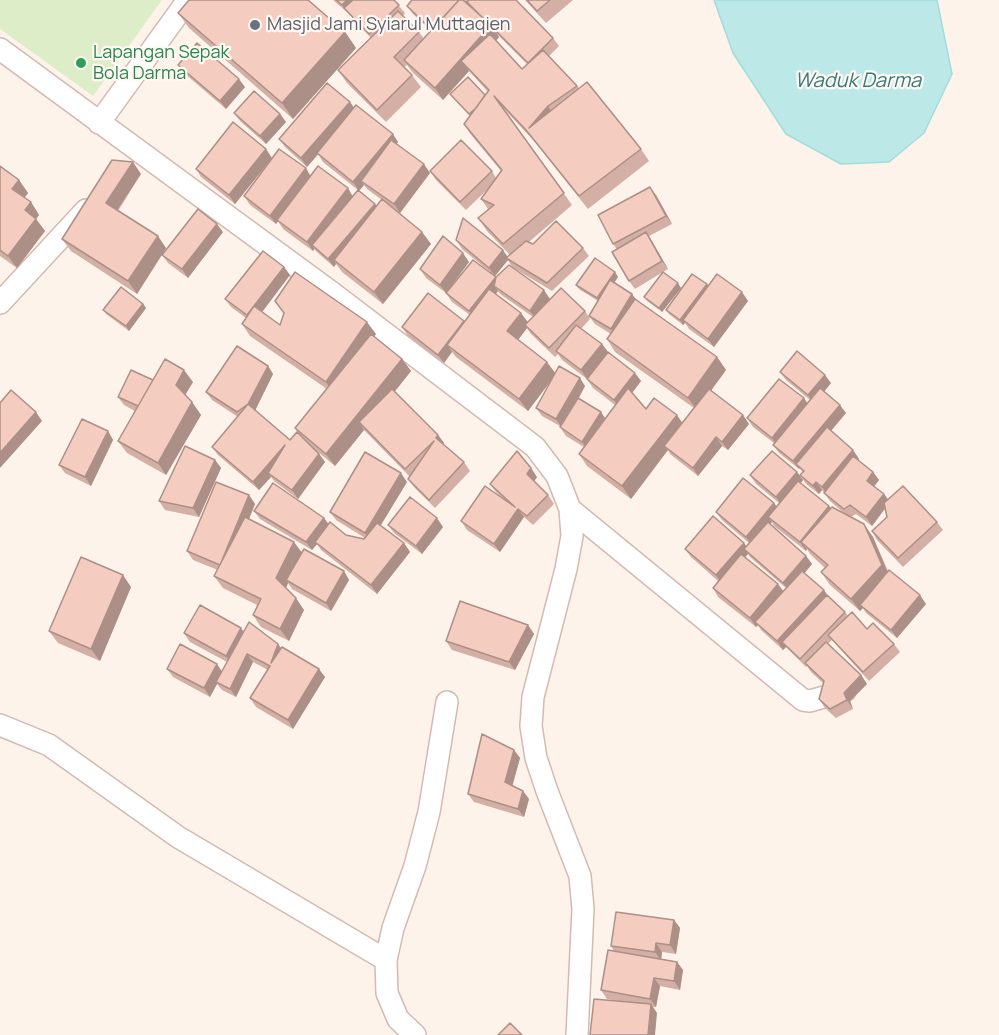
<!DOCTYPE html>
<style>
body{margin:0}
canvas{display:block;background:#fef3ea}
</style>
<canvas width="999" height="1035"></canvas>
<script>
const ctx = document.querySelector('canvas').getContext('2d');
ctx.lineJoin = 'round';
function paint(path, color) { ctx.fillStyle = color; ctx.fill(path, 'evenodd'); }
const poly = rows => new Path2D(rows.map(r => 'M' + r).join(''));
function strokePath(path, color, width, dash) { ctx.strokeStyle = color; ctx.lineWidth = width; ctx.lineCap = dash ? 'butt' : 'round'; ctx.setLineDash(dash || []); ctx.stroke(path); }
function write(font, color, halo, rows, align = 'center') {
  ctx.font = font + ' Manrope,sans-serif'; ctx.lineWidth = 4.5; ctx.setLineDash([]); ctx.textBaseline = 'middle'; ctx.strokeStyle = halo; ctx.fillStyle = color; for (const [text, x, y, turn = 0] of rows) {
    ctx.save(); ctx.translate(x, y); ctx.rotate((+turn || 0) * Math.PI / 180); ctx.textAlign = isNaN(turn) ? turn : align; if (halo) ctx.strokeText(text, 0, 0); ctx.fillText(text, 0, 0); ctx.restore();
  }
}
paint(poly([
 [0,0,162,0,93,96,0,29]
]), '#ddedc7');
const water = poly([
 [714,0,937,0,952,74,924,133,889,162,841,164,786,134,733,53,714,0]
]);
paint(water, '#bce9e8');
strokePath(water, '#a2dcdb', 1.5);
const street = poly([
 [0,49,331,292,535,447,557,476,570,509,572,536,566,569,533,697,531,726,536,758,547,791,580,876,583,909,577,1035],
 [99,123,188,0],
 [0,303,86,210],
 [570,509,803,700,810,701,845,691],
 [0,725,49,745,178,837,386,960],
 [415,1035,398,1019,387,993,386,960,393,928,415,866,429,812,447,702]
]);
strokePath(street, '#d4bab1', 24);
strokePath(street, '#fff', 21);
paint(poly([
 [333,0,394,0,405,13,403,16,419,32,424,39,431,31,413,14,407,6,412,0,516,0,553,38,559,46,549,56,579,88,641,149,649,161,588,209,535,142,504,109,572,205,529,242,533,244,583,248,589,256,552,291,512,267,508,260,495,276,462,249,456,240,508,257,510,255,487,231,478,218,488,209,481,199,489,188,466,210,436,180,430,171,492,171,496,178,501,171,472,136,464,124,470,116,450,94,485,95,488,92,469,71,443,100,413,73,407,65,404,67,412,75,421,87,386,122,347,83,338,70,371,38,348,13],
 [497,34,527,64,522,69,496,41,499,37],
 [525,0,573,0,546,23],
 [178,13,345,32,356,48,293,119,189,28],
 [178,65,245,87,226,109,184,73],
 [350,102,354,108,398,142,397,144,430,173,400,213,392,208,422,232,431,244,383,304,342,272,336,264,334,267,318,253,314,249,313,251,283,229,278,221,276,224,250,205,244,196,311,176,377,207,382,200,367,189,364,185,359,191,323,162,318,154,307,167,285,147,279,139],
 [234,113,280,114,286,122,266,144,240,121],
 [272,158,235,204,201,177,196,169],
 [0,166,19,180,28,193,24,198,31,202,39,215,36,219,45,231,17,268,0,256],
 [141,174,118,211,166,248,163,254,223,232,188,278,168,263,162,255,137,294,71,251,62,239],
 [656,195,672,224,649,236,668,269,663,272,681,288,662,312,647,301,644,297,663,272,635,289,629,281,617,249,613,244],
 [469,262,446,293,426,278,420,269],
 [284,267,290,275,262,312,280,325,376,334,374,337,402,359,411,371,395,391,438,435,444,443,443,445,464,462,470,471,435,508,414,487,408,479,410,477,364,430,335,466,318,452,325,462,298,499,274,481,271,477,259,490,218,455,212,447,238,417,212,400,206,392,268,366,273,374,255,410,290,440,297,432,295,428,327,389,250,336,242,324,246,318,231,307,225,299],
 [496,277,550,299,585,311,590,319,581,329,602,344,608,352,641,381,632,393,646,409,677,415,682,423,694,408,615,352,607,339,611,334,595,324,589,316,598,301,579,289,576,285,618,277,614,283,637,301,717,357,726,370,711,390,749,424,728,450,722,446,698,476,670,454,668,450,631,499,587,466,579,454,584,447,566,436,560,427,560,426,542,416,536,408,552,379,528,411,456,357,452,352,444,363,408,336,402,327,465,322,470,315,452,302,446,293],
 [498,291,500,294,533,317,528,322,496,294],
 [527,328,531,334,555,357,558,354,562,360,587,379,593,388,615,405,605,419,579,398,585,386,555,373,518,340],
 [708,286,748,301,714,347,689,329,685,323,683,325,669,314,666,310],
 [143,304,146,308,129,331,106,314,103,310],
 [780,372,831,383,824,392,846,413,831,431,853,450,859,459,858,460,873,472,879,480,874,487,884,494,888,500,937,522,943,530,903,567,877,540,872,531,887,517,885,508,872,526,856,514,851,517,873,537,888,571,926,604,897,638,866,613,863,608,860,611,830,585,821,572,825,568,810,554,807,549,806,551,774,526,772,522,770,524,806,556,812,564,805,573,845,612,848,616,867,629,894,644,900,652,869,681,832,640,828,644,861,675,867,684,850,701,853,709,836,718,825,708,819,699,823,683,811,672,807,666,806,667,786,647,783,650,761,630,758,625,756,627,718,597,713,588,718,581,691,557,685,549,747,546,749,543,722,520,716,512,774,503,777,507,779,503,756,484,750,475,797,472,803,480,801,483,831,508,845,514,830,501,822,490,819,494,806,484,800,475,803,473,800,468,799,469,779,453,773,445,774,443,753,427,747,418,804,398,807,404,810,400,786,380],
 [748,554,750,557,786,588,783,591,745,557],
 [193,382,185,395,192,402,201,415,166,475,127,453,118,441,135,411,124,405,118,397],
 [108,431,113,440,91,486,65,473,59,465],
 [215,460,221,468,199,517,165,510,159,501],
 [537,477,534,481,548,495,554,504,533,525,524,517,500,552,467,530,461,521,503,499,496,492,490,484],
 [407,482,381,525,404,543,410,552,377,594,321,550,317,544,312,550,260,519,254,511,324,518,328,524,346,535,364,539,365,538,336,520,330,512],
 [249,495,255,504,249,519,302,552,344,571,349,580,331,611,292,589,288,583,286,588,304,610,289,641,261,627,253,615,257,605,223,588,214,576,218,570,193,560,187,551],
 [388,525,443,527,422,554,394,533],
 [131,587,100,661,58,643,49,631],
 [528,625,534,634,515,670,452,650,446,641],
 [244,631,281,648,325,677,293,729,256,707,250,698,268,670,253,662,236,697,222,690,217,684,210,697,173,677,167,669,222,671,227,662,190,642,184,633],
 [514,750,520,758,512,786,523,791,529,799,524,817,474,802,468,794],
 [674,920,680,928,676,954,662,952,661,959,677,962,683,970,680,990,660,986,656,1007,652,1007,657,1013,625,1002,607,999,601,990,614,951,611,946]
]), '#d3afa5');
paint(poly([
 [347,0,360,0,344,8,348,14,342,5],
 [491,25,499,37,470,70,461,61,469,71,443,100,435,88],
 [345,32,356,48,293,119,282,103],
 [239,79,245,87,226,109,220,101],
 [350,102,356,111,307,167,301,158],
 [548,106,556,119,529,128],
 [280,114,286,122,266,144,260,136],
 [393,134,398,142,365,184,361,181,364,185,359,191,353,182],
 [266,149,272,158,235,204,229,195],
 [133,162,141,174,114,215,106,203],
 [424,164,430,173,400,213,394,204],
 [306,168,311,177,276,224,270,216],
 [19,180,28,193,21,202,12,189],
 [650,187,656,195,672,224,666,216],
 [348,188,353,197,312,245,314,249,313,251,307,242],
 [31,202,39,215,36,219,45,231,17,268,8,256,25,210],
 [375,204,381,212,334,260,336,264,334,267,328,259],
 [217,224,223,232,188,278,182,269],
 [422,232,431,244,383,304,374,292],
 [646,232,652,241,668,269,662,261],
 [158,236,166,248,137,294,128,281],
 [503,250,509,259,506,258,508,260,495,276,489,268],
 [463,253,469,262,446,293,440,285],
 [284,267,290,275,253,324,247,315],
 [615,272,618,277,600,303,597,298],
 [496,277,494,286,498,291,475,319,469,311],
 [678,283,681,288,662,312,659,308],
 [707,284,710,289,683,320,685,323,683,325,680,320],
 [544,290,550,299,536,319,530,311],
 [742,292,748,301,714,347,708,339],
 [632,294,638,302,616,337,611,329],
 [143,304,146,308,129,331,126,326],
 [521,313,530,325,525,325,527,328,515,344,507,331],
 [464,321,470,329,447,345,452,352,444,363,438,355],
 [367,322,376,334,334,394,326,382],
 [602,344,608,352,587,379,581,370],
 [717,357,726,370,697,410,688,398],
 [402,359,411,371,365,429,359,422,364,430,335,466,326,454],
 [547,362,556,374,528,411,519,399],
 [268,366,273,374,254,413,248,404],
 [184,370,193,382,184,397,176,385],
 [635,373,641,381,620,409,614,400],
 [825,375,831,383,814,404,808,395],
 [580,378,585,386,562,428,556,419],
 [804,398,810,407,778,447,772,438],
 [192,402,201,415,166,475,158,463],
 [840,405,846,413,800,467,796,464,800,468,799,469,793,461],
 [36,412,42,421,0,468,0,453],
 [601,412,607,421,588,450,582,442],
 [677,415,685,427,664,446,668,450,631,499,622,486],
 [743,415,749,424,728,450,722,442],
 [108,431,113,440,91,486,85,477],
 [438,435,444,443,442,447,436,438],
 [716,437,722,446,698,476,693,468],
 [285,445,268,473,271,477,259,490,253,482],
 [853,450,859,459,828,495,822,487],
 [319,454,325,462,298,499,292,490],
 [215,460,221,468,199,517,193,508],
 [531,468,537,477,533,483,527,474],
 [797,472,803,480,781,505,776,497],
 [873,472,879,480,872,489,867,481],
 [401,473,407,482,371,541,365,533],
 [816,482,822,490,819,494,813,486],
 [884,494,890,502,872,526,866,517],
 [249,495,255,504,227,574,221,565],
 [774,503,780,512,768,517,772,522,752,546,746,537],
 [829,506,835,514,801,542,807,549,806,551,800,542],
 [518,509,524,517,500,552,494,544],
 [324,518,330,526,315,542,317,544,312,550,306,542],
 [437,518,443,527,422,554,416,546],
 [864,524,873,537,890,578,860,605,863,608,860,611,851,599],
 [294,542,303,554,286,580,288,583,285,590,276,578],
 [404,543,410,552,377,594,371,585],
 [744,543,750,551,744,549,748,554,722,584,716,575],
 [806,556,812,564,789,591,783,583],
 [344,571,349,580,331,611,326,603],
 [123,575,131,587,100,661,91,649],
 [778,584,784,592,755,622,758,625,756,627,750,618],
 [824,590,830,599,782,642,786,647,783,650,777,641],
 [920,595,926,604,897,638,891,630],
 [296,598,304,610,289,641,280,629],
 [528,625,534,634,515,670,509,662],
 [241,628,247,636,232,665,226,656],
 [278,644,284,652,271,663],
 [247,654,253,662,236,697,230,689],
 [217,664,223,673,216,682,217,684,210,697,204,688],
 [319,669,325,677,293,729,288,720],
 [861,675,867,684,850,701,853,709,847,700,844,693],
 [514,750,520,758,511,791,505,782],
 [523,791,529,799,524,817,518,809],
 [674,920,680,928,676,954,670,945],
 [656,943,662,952,661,961,655,952],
 [677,962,683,970,680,990,674,981],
 [654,978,660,986,656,1007,650,999],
 [651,1004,657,1013,655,1035,648,1035]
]), '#ac8f86');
const building = poly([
 [189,0,308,0,345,32,282,103,178,13,189,0],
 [336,0,347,0,342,5,336,0],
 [353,0,394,0,399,5,369,34,344,8,353,0],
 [412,0,459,0,432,30,407,6,412,0],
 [459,0,463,0,491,25,435,88,404,60,459,0],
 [469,0,516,0,553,38,528,63,467,2,469,0],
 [527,0,550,0,537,11,527,0],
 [398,11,419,32,394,57,412,75,377,110,338,70,398,11],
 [490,34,522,69,543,50,577,86,548,106,529,128,587,82,641,149,579,196,526,130,494,96,564,193,503,244,478,218,494,205,481,199,502,170,464,124,489,90,461,61,490,34],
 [197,43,239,79,220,101,178,65,197,43],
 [468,77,485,95,476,108,469,114,450,94,468,77],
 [327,83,350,102,301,158,279,139,327,83],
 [254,91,280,114,260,136,234,113,254,91],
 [356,105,393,134,353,182,317,153,356,105],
 [233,122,266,149,229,195,196,169,233,122],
 [391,140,424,164,394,204,361,181,391,140],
 [461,140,492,171,460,202,430,171,461,140],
 [279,149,306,168,270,216,244,196,279,149],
 [112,160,133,162,106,203,158,236,128,281,62,239,112,160],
 [0,166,19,180,12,189,31,202,25,210,36,219,8,256,0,250,0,166],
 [318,166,348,188,307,242,277,220,318,166],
 [650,187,666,216,613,244,598,215,650,187],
 [358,190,375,204,328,259,312,245,358,190],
 [382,199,422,232,374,292,334,260,382,199],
 [198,209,217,224,182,269,162,255,198,209],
 [463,218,503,250,489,268,456,240,463,218],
 [556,221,583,248,547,283,506,258,526,241,533,244,556,221],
 [646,232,662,261,629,281,612,252,646,232],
 [443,236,463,253,440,285,420,269,443,236],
 [263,251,284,267,247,315,225,299,263,251],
 [595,258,615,272,597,298,576,285,595,258],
 [473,260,496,277,509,265,544,290,530,311,494,286,496,277,469,311,446,293,473,260],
 [295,272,367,322,326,382,242,324,254,306,280,325,284,313,275,301,295,272],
 [663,272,678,283,659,308,644,297,663,272],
 [692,274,707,284,680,320,666,310,692,274],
 [717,274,742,292,708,339,683,320,717,274],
 [610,280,632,294,611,329,589,316,610,280],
 [121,287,143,304,126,326,103,310,121,287],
 [561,288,585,311,549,348,525,325,561,288],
 [489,289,521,313,507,331,547,362,519,399,447,345,489,289],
 [428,293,464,321,438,355,402,327,428,293],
 [635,299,717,357,688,398,607,339,635,299],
 [576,325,602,344,581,370,556,351,576,325],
 [371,334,402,359,326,454,295,428,371,334],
 [237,346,268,366,248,404,237,412,206,392,237,346],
 [797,351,825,375,808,395,780,372,797,351],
 [608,352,635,373,614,400,587,379,608,352],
 [165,359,184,370,176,385,192,402,158,463,118,441,165,359],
 [559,366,580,378,556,419,536,408,559,366],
 [131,370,153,380,138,406,118,397,131,370],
 [779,379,804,398,772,438,747,418,779,379],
 [628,388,646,409,654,398,677,415,622,486,579,454,628,388],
 [820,388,840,405,793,461,773,445,820,388],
 [392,389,438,435,436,438,464,462,429,500,408,479,434,441,405,469,359,422,392,389],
 [709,389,743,415,722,442,716,437,693,468,664,446,709,389],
 [11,390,36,412,0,453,0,403,11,390],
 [578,398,601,412,582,442,560,427,578,398],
 [248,404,290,440,297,432,319,454,292,490,268,473,285,445,253,482,212,447,248,404],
 [82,419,108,431,85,477,59,465,82,419],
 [827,427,853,450,822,487,816,482,813,486,800,475,804,471,796,464,827,427],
 [185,446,215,460,193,508,159,501,185,446],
 [517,451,531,468,527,474,548,495,527,516,518,509,494,544,461,521,485,486,515,507,490,484,517,451],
 [772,451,797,472,776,497,750,475,772,451],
 [365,452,401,473,365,533,330,512,365,452],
 [853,456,873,472,867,481,884,494,866,517,850,505,844,509,824,493,853,456],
 [743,478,774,503,746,537,716,512,743,478],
 [798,481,829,506,800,542,768,517,798,481],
 [216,482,249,495,220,565,187,551,216,482],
 [273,483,324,518,306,542,254,511,273,483],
 [903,486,937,522,898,558,872,531,887,517,884,503,903,486],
 [410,497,437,518,416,546,388,525,410,497],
 [832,507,864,524,882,565,851,599,821,572,828,565,801,542,832,507],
 [713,516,744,543,716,575,685,549,713,516],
 [245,517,294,542,276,578,296,598,280,629,253,615,261,599,214,576,245,517],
 [330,522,346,535,364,539,377,523,404,543,371,585,315,542,330,522],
 [768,522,806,556,783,583,744,549,768,522],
 [304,549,344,571,326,603,286,580,304,549],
 [741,554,778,584,750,618,713,588,741,554],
 [81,557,123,575,91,649,49,631,81,557],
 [889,570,920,595,891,630,860,605,889,570],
 [802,571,824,590,777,641,755,622,802,571],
 [827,595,845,612,800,659,782,642,827,595],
 [460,601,528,625,509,662,446,641,460,601],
 [200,605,241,628,226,656,184,633,200,605],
 [852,612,867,629,873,623,894,644,863,672,828,635,852,612],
 [249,622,278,644,271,663,282,647,319,669,288,720,250,698,270,666,247,654,230,689,216,682,249,622],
 [826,642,861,675,844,693,847,700,830,709,819,699,824,681,805,663,826,642],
 [180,644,217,664,204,688,167,669,180,644],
 [482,734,514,750,505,782,523,791,518,809,468,794,482,734],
 [616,912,674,920,670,945,656,943,655,952,611,946,616,912],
 [608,950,677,962,674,981,654,978,650,999,601,990,608,950],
 [594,999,651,1004,648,1035,590,1035,594,999],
 [510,1023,522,1035,498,1035,510,1023]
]);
paint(building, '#f5ccc0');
strokePath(building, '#ac8f86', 1.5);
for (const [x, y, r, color] of [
 [255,25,6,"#6b7280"],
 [81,63,6,"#2e9e5b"]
]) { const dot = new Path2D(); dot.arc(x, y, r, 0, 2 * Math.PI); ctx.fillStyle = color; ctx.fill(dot); strokePath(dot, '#fff7f2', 2); }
write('18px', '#5b616d', '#fff7f2', [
 ["Masjid Jami Syiarul Muttaqien",267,25]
], 'left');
write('18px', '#27864d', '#fff7f2', [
 ["Lapangan Sepak",93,53],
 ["Bola Darma",93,74]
], 'left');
write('italic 20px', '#3a7979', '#fff7f2', [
 ["Waduk Darma",858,81]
]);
</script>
